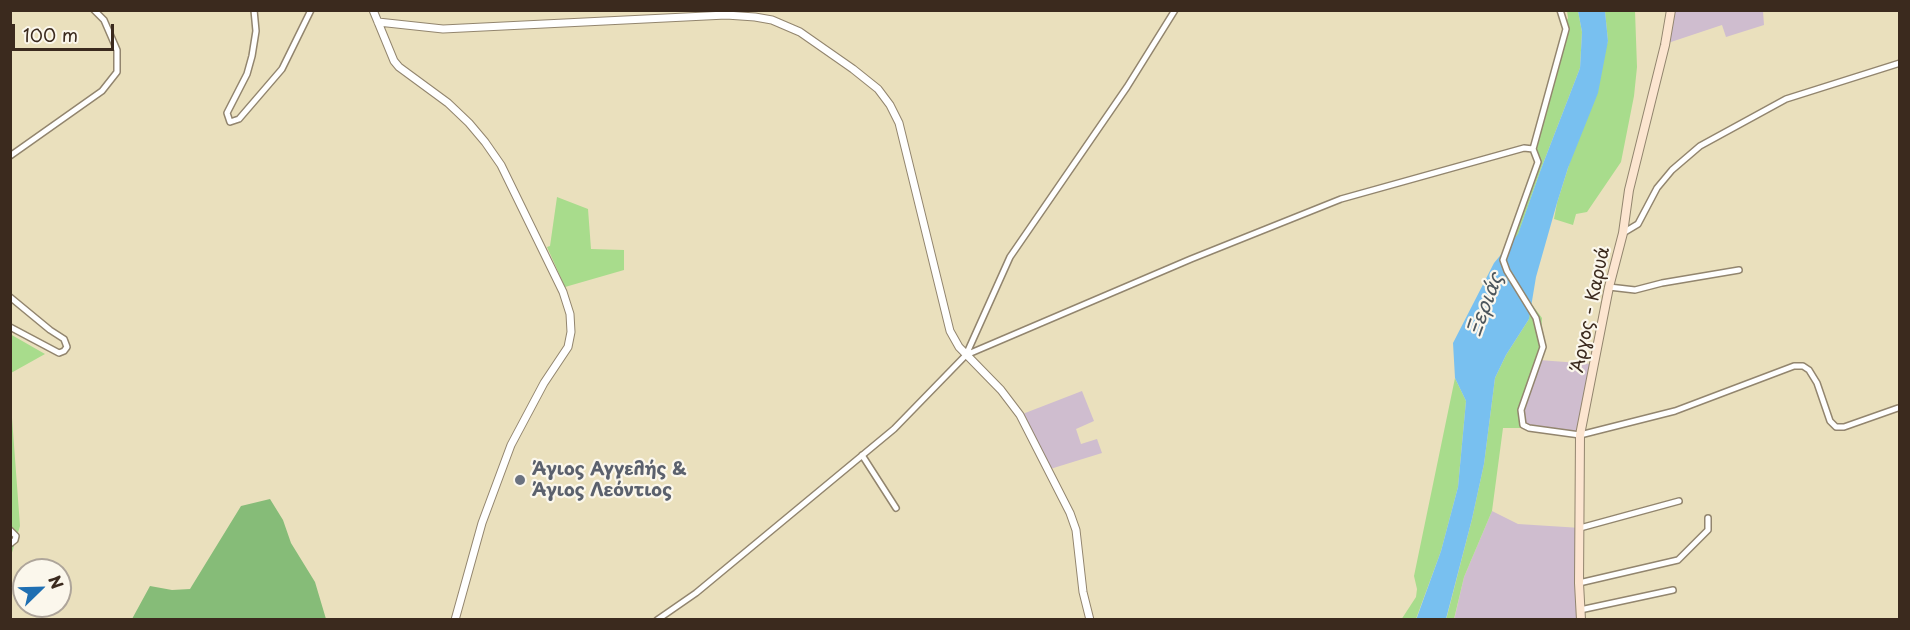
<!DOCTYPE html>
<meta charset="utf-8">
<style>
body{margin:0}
#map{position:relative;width:1910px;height:630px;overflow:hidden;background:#eae0bd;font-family:"Playpen Sans",sans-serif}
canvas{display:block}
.frame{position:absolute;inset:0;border:12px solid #3b2a1e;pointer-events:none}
.north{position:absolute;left:12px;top:558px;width:60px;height:60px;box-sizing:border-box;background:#fbf7ec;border:2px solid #aea59a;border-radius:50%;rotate:67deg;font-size:16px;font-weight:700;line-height:24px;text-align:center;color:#3b2a1e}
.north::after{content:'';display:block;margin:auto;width:21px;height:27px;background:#1f6fb2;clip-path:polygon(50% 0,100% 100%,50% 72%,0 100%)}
.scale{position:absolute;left:12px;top:24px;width:102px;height:27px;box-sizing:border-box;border:3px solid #3b2a1e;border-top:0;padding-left:8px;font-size:18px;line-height:21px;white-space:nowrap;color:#3b2a1e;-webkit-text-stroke:4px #fbf7ec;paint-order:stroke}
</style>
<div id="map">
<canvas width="1910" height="630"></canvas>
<div class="frame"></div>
<div class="north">N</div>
<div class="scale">100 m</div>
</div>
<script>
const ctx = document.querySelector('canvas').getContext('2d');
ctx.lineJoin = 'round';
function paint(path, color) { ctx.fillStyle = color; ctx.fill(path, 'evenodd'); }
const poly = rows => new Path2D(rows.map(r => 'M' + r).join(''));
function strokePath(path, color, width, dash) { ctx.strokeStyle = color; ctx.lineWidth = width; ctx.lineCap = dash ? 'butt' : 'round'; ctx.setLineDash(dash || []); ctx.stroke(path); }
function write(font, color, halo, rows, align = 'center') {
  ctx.font = font + ' "Playpen Sans",sans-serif'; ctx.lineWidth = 4.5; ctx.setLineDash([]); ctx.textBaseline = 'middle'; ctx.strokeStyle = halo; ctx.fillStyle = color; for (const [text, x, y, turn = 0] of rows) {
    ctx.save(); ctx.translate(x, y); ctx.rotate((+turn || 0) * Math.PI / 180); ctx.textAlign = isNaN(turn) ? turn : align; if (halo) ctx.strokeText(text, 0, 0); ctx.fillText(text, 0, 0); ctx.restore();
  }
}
paint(poly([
 [1673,11,1763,11,1764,25,1726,37,1722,25,1668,43],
 [1539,360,1592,364,1577,435,1523,425,1521,410],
 [1082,391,1094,421,1076,429,1081,444,1097,439,1102,453,1047,470,1020,415],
 [1492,511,1518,524,1581,528,1582,619,1454,620,1464,577]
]), '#cfbdcf');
paint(poly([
 [1567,11,1578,11,1582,32,1580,68,1541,169,1518,235,1507,248,1538,162,1533,149,1566,29,1565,23,1568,18],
 [1605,11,1635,11,1637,67,1634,96,1621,162,1587,212,1576,214,1573,225,1554,219,1557,203,1608,41],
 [557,197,588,209,591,249,624,250,624,270,565,287,547,247,550,246],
 [1530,302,1542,318,1541,334,1543,347,1521,410,1521,419,1529,428,1503,428,1492,511,1464,577,1454,619,1446,620,1472,519,1484,464,1495,378,1506,355,1529,319],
 [10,334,45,354,11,373,10,373],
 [1455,378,1466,401,1458,487,1441,551,1416,619,1401,620,1416,597,1417,589,1414,576],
 [11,413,12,418,20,526,11,556]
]), '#a8dc8c');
paint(poly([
 [270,499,283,520,291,543,315,582,326,619,132,619,150,586,172,590,190,589,241,506]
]), '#86bc78');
paint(poly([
 [1578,11,1605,11,1608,41,1598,93,1568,168,1557,203,1536,277,1529,319,1506,355,1495,378,1484,464,1472,519,1446,619,1416,620,1441,551,1458,487,1466,401,1455,378,1453,343,1494,263,1518,234,1541,169,1580,68,1582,32]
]), '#78c0f0');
const minor = poly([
 [254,10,256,31,252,56,247,74,227,113,230,122,239,119,282,69,311,10],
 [1533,149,1566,29,1560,10],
 [10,156,102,91,117,72,117,50,104,20,94,10],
 [1623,233,1638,224,1657,188,1672,170,1700,146,1786,99,1900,63],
 [1609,287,1635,290,1662,283,1739,270],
 [10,297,50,330,64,339,67,347,64,351,59,353,10,327],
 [966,355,1191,259,1341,199,1524,148,1533,149,1538,162,1503,260,1507,271,1536,318,1543,347,1521,410,1523,425,1529,428,1580,435,1675,411,1794,366,1803,366,1809,370,1817,383,1830,421,1836,427,1844,427,1898,408],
 [862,455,896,508],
 [1580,528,1679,501],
 [10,530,16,536,15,540,10,544],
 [1579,583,1678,560,1708,530,1708,518],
 [1580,610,1673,590],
 [657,620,696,593,894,429,966,355,1010,257,1127,87,1175,10]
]);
const tertiary = poly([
 [373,10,394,61,399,67,448,103,469,123,485,142,501,165,563,292,570,314,571,332,568,347,544,383,511,445,482,523,455,620],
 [378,22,443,29,726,15,755,17,772,20,800,32,853,69,878,89,890,105,899,123,950,331,959,347,1001,390,1020,415,1070,513,1076,530,1083,592,1090,620]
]);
const secondary = poly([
 [1581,620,1579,583,1580,435,1609,287,1623,233,1629,190,1665,45,1671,10]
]);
strokePath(minor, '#92856e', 8);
strokePath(tertiary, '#92856e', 9);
strokePath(secondary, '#92856e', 10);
strokePath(minor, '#fff', 5);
strokePath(tertiary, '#fff', 7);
strokePath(secondary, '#fce5d0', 8);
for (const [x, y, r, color] of [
 [520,480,6,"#6b7280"]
]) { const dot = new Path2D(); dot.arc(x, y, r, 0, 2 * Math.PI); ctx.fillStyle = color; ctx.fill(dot); strokePath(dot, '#fbf7ec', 2); }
write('18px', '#3b2a1e', '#fbf7ec', [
 ["Άργος - Καρυά",1591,310,-78]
]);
write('bold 18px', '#5b616d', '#fbf7ec', [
 ["Άγιος Αγγελής &",532,470],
 ["Άγιος Λεόντιος",532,491]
], 'left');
write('italic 20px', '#4d575d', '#fbf7ec', [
 ["Ξεριάς",1486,305,-69]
]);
</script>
